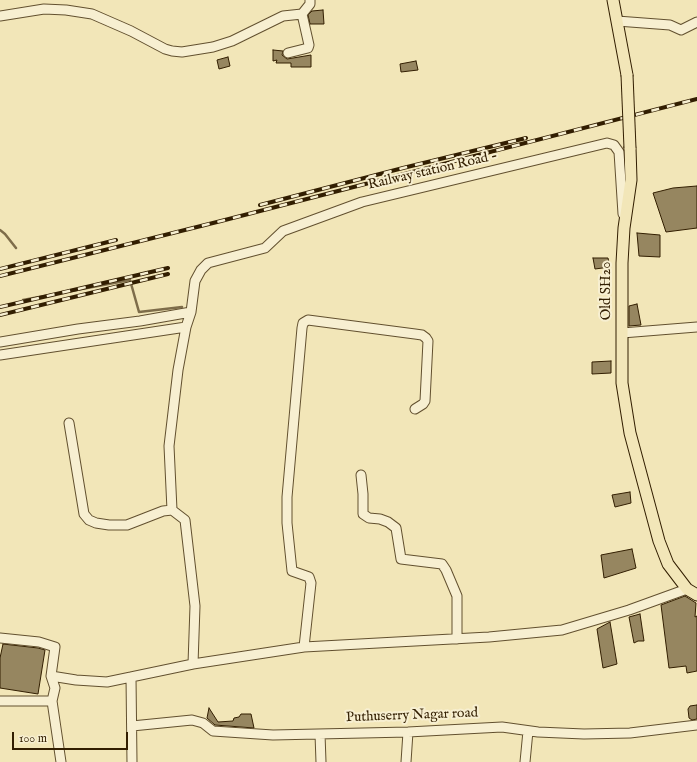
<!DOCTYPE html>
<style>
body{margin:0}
#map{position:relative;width:697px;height:762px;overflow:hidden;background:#f2e6b8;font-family:"IM FELL English",serif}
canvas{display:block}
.scale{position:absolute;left:12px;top:732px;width:116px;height:18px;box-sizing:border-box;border:2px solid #321e01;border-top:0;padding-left:5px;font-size:12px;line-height:14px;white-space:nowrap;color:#321e01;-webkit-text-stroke:3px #f7efd1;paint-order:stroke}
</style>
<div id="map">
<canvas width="697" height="762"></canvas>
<div class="scale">100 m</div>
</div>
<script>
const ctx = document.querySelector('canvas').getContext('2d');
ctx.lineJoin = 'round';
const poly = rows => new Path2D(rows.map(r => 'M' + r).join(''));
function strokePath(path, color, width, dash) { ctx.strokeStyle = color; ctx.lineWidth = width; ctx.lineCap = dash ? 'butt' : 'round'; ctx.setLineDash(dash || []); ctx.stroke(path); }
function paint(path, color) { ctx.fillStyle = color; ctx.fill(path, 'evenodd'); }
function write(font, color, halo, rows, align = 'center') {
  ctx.font = font + ' "IM FELL English",serif'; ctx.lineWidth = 4; ctx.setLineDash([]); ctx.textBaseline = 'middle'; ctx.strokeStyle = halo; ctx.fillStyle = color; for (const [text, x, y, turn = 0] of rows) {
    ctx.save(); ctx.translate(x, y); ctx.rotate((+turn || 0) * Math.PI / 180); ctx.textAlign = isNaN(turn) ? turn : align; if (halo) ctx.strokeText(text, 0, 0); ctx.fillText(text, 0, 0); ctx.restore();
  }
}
strokePath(poly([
 [0,230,5,234,16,248],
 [23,300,130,280,139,312,182,307]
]), '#7e6d4a', 2.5);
const building = poly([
 [323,10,324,24,310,24,308,15,312,11,323,10],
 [273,50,283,51,282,55,287,59,311,55,311,67,291,67,291,63,276,63,277,60,273,61,273,50],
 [228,57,230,66,219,69,217,60,228,57],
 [416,61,418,70,401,72,400,64,416,61],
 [697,186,697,228,666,232,653,193,673,188,697,186],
 [637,233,660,235,660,257,639,256,637,233],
 [593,258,608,258,610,267,595,269,593,258],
 [637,304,641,325,629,326,629,306,637,304],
 [611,361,611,373,592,374,592,362,611,361],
 [630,492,631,503,615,507,612,495,630,492],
 [632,549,636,568,604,578,601,555,632,549],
 [685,596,696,603,695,617,697,616,697,671,687,673,686,666,669,668,661,605,685,596],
 [640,614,644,641,638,641,634,643,629,617,640,614],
 [610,622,617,664,603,668,597,629,610,622],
 [3,644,38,648,45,650,38,694,0,688,0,658,3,644],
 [697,705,697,719,692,720,689,718,688,709,690,706,697,705],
 [209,708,218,722,233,721,234,718,239,717,241,714,251,714,254,728,215,725,207,718,209,708]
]);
paint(building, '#968660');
strokePath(building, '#321e01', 1);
const minor = poly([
 [0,16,44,9,66,10,92,14,131,31,165,49,172,51,182,52,213,47,232,41,283,16,302,14,310,4,310,0],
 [617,21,670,25,681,30,697,22],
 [288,53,308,48,309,45,302,14],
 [622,333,697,327],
 [0,342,78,329,140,321,191,312],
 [0,355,186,327],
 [69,423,84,514,89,520,96,523,109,525,127,525,163,511,172,510],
 [361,475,363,494,363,514,369,518,380,519,388,522,396,528,401,559,442,564,446,570,457,596,457,639],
 [0,638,39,642,55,647,51,676,76,680,107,682,131,677],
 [304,647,311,583,309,577,292,571,287,523,287,497,302,328,303,323,308,320,415,334,422,335,426,338,428,341,425,401,423,404,415,409],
 [193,664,195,606,185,520,172,510,169,446,178,370,186,327,191,312,195,281,201,270,208,263,265,248,283,231,362,202,607,143,614,145,619,152,623,214],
 [51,676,55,688,52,701,61,762],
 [0,701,52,701],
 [132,726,192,720,203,723,213,731,273,735,408,732,502,727,538,732,584,734,630,733,697,725],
 [320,734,321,762],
 [132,762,131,677,193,664,304,647,489,637,562,630,629,610,687,589],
 [406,762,408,732],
 [525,762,528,731]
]);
const major = poly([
 [613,0,627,75],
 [630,148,631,180,624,228,622,263,622,383,630,433,659,541,668,564,687,589,697,595]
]);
strokePath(minor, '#62502f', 11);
strokePath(major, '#321e01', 13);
strokePath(minor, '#f7efd1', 9);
strokePath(major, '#f2e6b8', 11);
const rail = poly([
 [260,205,403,168,526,138],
 [0,269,116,240],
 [0,276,221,221,697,99],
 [0,307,168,268],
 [0,315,168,274]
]);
strokePath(rail, '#321e01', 4);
strokePath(rail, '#f7efd1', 2.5, [8]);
const majorBridge = poly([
 [627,75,630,148]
]);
strokePath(majorBridge, '#321e01', 13, []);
strokePath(majorBridge, '#f2e6b8', 11);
write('14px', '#321e01', '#f7efd1', [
 ["Railway station Road -",433,171,-13],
 ["Old SH20",607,291,-90],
 ["Puthuserry Nagar road",412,716,-2]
]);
</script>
